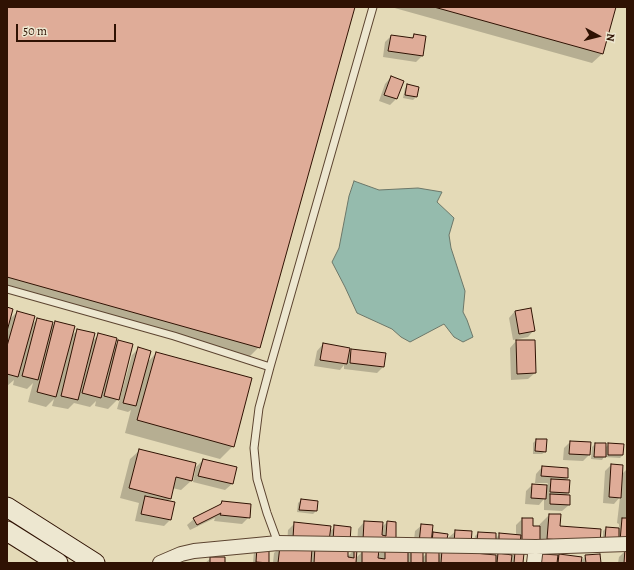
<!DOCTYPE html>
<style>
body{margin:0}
#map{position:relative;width:634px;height:570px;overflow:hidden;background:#e4dab7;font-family:Alegreya,serif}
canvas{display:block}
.frame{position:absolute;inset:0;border:8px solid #2f1203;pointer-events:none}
.north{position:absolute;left:578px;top:16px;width:40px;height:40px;-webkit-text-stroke:3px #ede7d0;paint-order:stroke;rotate:97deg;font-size:11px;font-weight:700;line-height:16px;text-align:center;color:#2f1203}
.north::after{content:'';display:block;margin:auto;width:14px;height:18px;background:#2f1203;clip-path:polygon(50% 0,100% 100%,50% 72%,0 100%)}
.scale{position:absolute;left:16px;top:24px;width:100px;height:18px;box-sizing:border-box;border:2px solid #2f1203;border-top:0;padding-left:5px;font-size:12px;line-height:14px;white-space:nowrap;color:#2f1203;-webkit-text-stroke:3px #ede7d0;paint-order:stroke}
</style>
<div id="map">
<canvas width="634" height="570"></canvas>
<div class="frame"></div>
<div class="north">N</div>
<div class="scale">50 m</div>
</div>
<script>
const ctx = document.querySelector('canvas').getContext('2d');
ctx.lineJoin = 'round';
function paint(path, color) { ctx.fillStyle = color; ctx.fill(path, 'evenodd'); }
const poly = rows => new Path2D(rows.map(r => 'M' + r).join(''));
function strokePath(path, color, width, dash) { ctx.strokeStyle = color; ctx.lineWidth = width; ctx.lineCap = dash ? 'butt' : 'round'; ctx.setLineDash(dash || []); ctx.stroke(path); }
const water = poly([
 [354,181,379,190,418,188,442,192,437,202,454,218,449,235,451,248,465,291,463,312,467,320,473,337,463,342,454,337,444,324,410,342,401,337,392,329,357,313,345,287,332,262,339,248,349,196,354,181]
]);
paint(water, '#95bbad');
strokePath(water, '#6c7769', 1);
paint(poly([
 [7,7,354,7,259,347,249,357,7,289],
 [391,7,615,7,602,54,592,63],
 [391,36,411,39,414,36,422,56,416,62,383,57,385,42],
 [391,77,396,99,390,105,379,101,385,84],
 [408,85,418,87,416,97,413,100,403,98,405,88],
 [7,308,9,320,17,312,32,325,37,319,50,328,56,322,71,336,78,330,92,342,99,334,114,346,119,342,118,399,108,409,95,406,96,401,90,407,74,403,68,409,52,406,54,399,46,407,28,402,33,383,27,389,13,385,14,380,7,386],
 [515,311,534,330,528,337,513,340,509,318],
 [516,341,535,373,528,379,511,380,510,348],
 [323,344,348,355,352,350,383,367,377,373,344,369,344,365,340,370,314,366,317,351],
 [139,348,147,363,156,353,233,446,220,459,125,433,131,410,128,412,117,409,132,355],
 [536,440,545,452,542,454,533,454,533,443],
 [570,442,589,455,583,461,563,460,564,448],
 [595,444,605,448,609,444,623,455,620,458,604,457,602,460,591,459,592,447],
 [140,450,191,481,181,490,172,488,170,499,167,501,170,520,164,526,135,521,139,503,120,498,130,459],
 [203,460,232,484,225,490,193,482,196,467],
 [611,465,622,474,627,469,627,543,603,541,603,531,606,528,619,529,619,524,617,523,620,497,614,504,603,503,605,471],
 [542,467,567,478,564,481,568,493,565,496,569,505,562,511,544,510,544,499,539,505,525,504,526,491,532,485,546,486,548,483,535,483,536,474],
 [301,500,317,502,316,511,313,514,297,512,298,503],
 [222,502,249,517,242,524,214,521,215,518,190,530,187,525,194,519,218,507],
 [549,515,559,527,599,542,474,543,475,536,478,533,495,539,500,534,516,536,516,525,522,519,532,527,539,527,540,524],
 [364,522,381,528,387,522,395,543,407,554,411,550,413,550,415,531,422,525,431,537,434,533,446,535,422,550,422,558,427,553,438,556,443,551,496,556,498,554,512,556,515,553,522,563,273,563,274,553,280,547,311,553,317,546,287,544,288,530,295,523,329,532,335,527,347,557,354,550,355,559,363,551,378,555,384,549,357,546,358,529],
 [456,531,463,550,448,549,449,537],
 [257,548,268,562,267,563,253,563,254,551],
 [625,551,627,563,618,563,619,557],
 [542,555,558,556,559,555,580,562,586,556,600,563,536,563],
 [211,558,224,563,205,563]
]), '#0003');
const building = poly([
 [7,7,355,7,260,348,7,277,7,7],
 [434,7,616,7,603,54,434,7],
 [414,34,426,36,423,56,388,51,391,35,413,38,414,34],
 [391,76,404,81,397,99,384,95,391,76],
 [407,84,419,87,417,97,405,95,407,84],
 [7,307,13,309,7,331,7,307],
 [531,308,535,331,519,334,515,311,531,308],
 [17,311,35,316,18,377,7,374,7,346,17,311],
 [37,318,53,322,38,380,22,376,37,318],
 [55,321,75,326,56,397,37,392,55,321],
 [77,329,95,333,78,400,61,396,77,329],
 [98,333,117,338,101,398,82,393,98,333],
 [118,340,133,344,119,400,104,396,118,340],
 [516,340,535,340,536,373,517,374,516,340],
 [323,343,350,348,347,364,320,360,323,343],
 [138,347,151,351,136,406,123,403,138,347],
 [351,349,386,353,384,367,350,363,351,349],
 [156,352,252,378,234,447,137,420,156,352],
 [536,439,547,439,546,452,535,451,536,439],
 [570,441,591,442,590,455,569,454,570,441],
 [595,443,606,443,606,457,594,457,595,443],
 [608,443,624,444,623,455,608,455,608,443],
 [139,449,196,463,192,481,176,477,171,499,129,488,139,449],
 [203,459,237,467,233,484,198,476,203,459],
 [611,464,623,465,621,498,609,497,611,464],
 [542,466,568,468,568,478,541,476,542,466],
 [551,479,570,480,569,493,550,492,551,479],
 [532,484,547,485,546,499,531,498,532,484],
 [550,494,570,495,570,505,550,504,550,494],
 [145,496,175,502,171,520,141,514,145,496],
 [301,499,318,501,317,511,299,510,301,499],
 [222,501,251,504,250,518,220,515,221,513,197,525,193,518,221,504,222,501],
 [549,514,561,514,560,526,601,529,600,543,547,539,549,514],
 [522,518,533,518,533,526,540,526,540,542,522,543,522,518],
 [622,518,627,518,627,541,620,541,622,518],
 [364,521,383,522,382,535,386,536,387,521,396,522,396,543,363,540,364,521],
 [294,522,331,526,329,541,293,538,294,522],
 [421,524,433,525,431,544,419,543,421,524],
 [334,525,351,527,350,542,333,541,334,525],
 [606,527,619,528,619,540,605,539,606,527],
 [455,530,472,531,471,544,454,543,455,530],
 [433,532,448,534,446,544,432,542,433,532],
 [478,532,496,533,496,542,477,540,478,532],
 [499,533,521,535,520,543,499,541,499,533],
 [280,546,312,548,311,563,278,563,280,546],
 [385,546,408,546,408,563,362,563,362,550,379,550,378,558,385,559,385,546],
 [257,547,269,547,269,563,256,562,257,547],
 [315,547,348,549,348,557,354,558,354,549,357,549,356,563,314,563,315,547],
 [411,549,423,549,423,563,411,563,411,549],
 [625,549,627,550,627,563,624,563,625,549],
 [442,550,496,555,496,563,441,563,442,550],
 [426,552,439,552,439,563,426,563,426,552],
 [515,552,524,553,523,563,514,563,515,552],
 [498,553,512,555,511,563,497,563,498,553],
 [542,554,558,555,557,563,541,563,542,554],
 [559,554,582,557,581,563,558,563,559,554],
 [600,554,601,563,586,563,585,555,600,554],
 [210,557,225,557,225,563,210,563,210,557]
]);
paint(building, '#dfac98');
strokePath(building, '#2f1203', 1);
const lane = poly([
 [7,289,174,336,270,367,373,7],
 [270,367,259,408,254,448,257,479,267,513,278,543]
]);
const street = poly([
 [160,563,181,554,194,551,278,543,536,547],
 [534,563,536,547,627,544]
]);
const secondary = poly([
 [7,507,95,563],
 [7,531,58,563]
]);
strokePath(lane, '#5c4430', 9);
strokePath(street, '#5c4430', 16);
strokePath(secondary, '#2f1203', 21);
strokePath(lane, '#ede7d0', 7);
strokePath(street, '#ede7d0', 14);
strokePath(secondary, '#ede7d0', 19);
</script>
